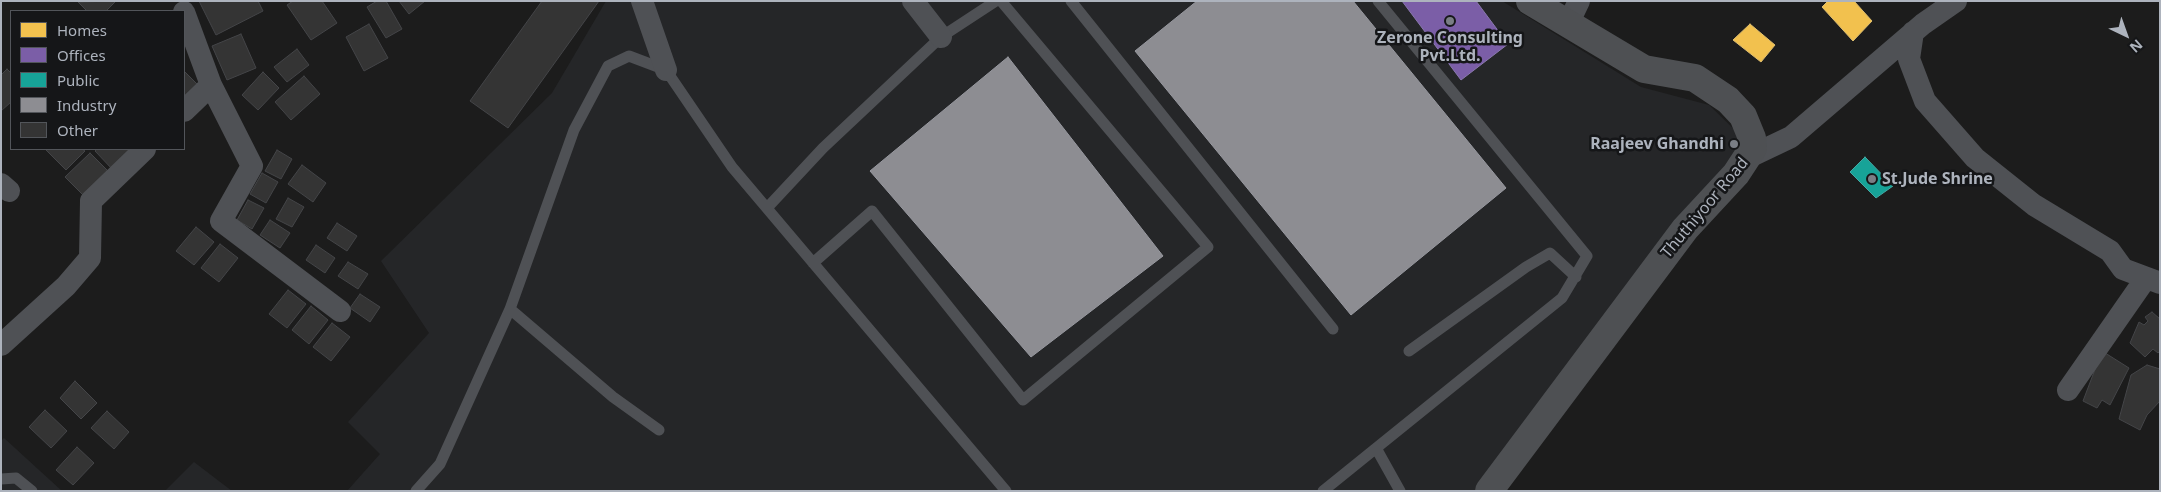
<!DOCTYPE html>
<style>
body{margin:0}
#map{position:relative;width:2161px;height:492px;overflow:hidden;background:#1c1c1c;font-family:"Noto Sans",sans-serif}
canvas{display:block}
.frame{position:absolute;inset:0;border:2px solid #adb3bd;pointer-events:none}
.legend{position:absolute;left:10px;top:10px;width:175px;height:140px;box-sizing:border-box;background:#151618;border:1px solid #52555a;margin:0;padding:6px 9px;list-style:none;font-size:15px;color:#adb3bd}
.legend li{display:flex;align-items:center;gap:10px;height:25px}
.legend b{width:25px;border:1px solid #52555a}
.north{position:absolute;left:2101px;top:10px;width:50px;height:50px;-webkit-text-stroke:4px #151618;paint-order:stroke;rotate:138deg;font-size:14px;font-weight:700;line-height:20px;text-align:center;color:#adb3bd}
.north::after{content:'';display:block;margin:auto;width:18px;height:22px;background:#adb3bd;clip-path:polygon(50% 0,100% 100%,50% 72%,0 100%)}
</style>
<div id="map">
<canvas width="2161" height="492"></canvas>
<div class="frame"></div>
<ul class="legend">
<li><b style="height:14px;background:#f2c14e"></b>Homes</li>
<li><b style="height:14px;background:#7b5ea7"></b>Offices</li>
<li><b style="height:14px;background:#17a398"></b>Public</li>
<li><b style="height:14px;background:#8d8d92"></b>Industry</li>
<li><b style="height:14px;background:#343434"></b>Other</li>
</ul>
<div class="north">N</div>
</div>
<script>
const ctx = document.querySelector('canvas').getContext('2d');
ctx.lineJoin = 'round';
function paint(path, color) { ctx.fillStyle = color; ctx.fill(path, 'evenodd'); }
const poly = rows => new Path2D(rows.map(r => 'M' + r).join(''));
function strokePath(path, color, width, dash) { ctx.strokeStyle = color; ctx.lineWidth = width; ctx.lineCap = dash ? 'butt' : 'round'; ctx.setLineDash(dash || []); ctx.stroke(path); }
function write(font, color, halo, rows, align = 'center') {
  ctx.font = font + ' "Noto Sans",sans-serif'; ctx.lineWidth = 5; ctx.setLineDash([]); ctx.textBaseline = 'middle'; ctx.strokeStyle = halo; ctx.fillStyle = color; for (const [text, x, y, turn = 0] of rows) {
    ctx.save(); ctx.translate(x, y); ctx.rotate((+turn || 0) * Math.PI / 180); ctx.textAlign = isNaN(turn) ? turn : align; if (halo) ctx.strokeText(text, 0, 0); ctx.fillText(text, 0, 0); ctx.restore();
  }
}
paint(poly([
 [606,1,1502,1,1641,87,1709,105,1739,134,1740,154,1481,491,347,491,380,454,348,422,429,333,381,261,552,93],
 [4,438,62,491,1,491,1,441],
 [194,462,232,491,165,491]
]), '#252628');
const homes = poly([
 [1828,1,1854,1,1872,21,1853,41,1822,7,1828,1],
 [1750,24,1775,45,1761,62,1733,40,1750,24]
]);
paint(homes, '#f2c14e');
strokePath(homes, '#ddbd6f', 1);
const offices = poly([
 [1402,1,1476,1,1508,44,1461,80,1402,1]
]);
paint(offices, '#7b5ea7');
strokePath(offices, '#8a78ae', 1);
const public = poly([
 [1865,157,1893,186,1876,198,1850,172,1865,157]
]);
paint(public, '#17a398');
strokePath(public, '#44a8a3', 1);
const industry = poly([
 [1197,1,1353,1,1506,188,1351,315,1135,51,1197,1],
 [1008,57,1163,256,1031,357,870,171,1008,57]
]);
paint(industry, '#8d8d92');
strokePath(industry, '#97989f', 1);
const building = poly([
 [116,1,106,11,87,11,78,2,116,1],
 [199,1,258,1,263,11,216,35,199,1],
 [293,1,322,1,337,23,311,40,287,5,293,1],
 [377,1,386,1,402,29,386,38,367,7,377,1],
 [399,1,425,1,409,14,399,1],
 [542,1,599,1,508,128,470,101,542,1],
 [369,24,388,58,364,71,346,37,369,24],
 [241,34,256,68,227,80,212,46,241,34],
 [297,49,309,65,287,82,274,67,297,49],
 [7,69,11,73,11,102,1,111,1,75,7,69],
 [184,71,200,87,184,102,184,71],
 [263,72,279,88,258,110,242,95,263,72],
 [304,76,320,94,291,120,275,102,304,76],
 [45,149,82,149,85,151,66,170,45,149],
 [97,149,135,149,113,170,95,151,97,149],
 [277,150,292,159,281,179,265,171,277,150],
 [90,153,109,172,84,196,65,177,90,153],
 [302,165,326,183,313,202,288,184,302,165],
 [262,173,278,182,266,203,250,194,262,173],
 [288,198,304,207,292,227,276,219,288,198],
 [248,200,264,208,252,229,237,220,248,200],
 [270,220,290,233,280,248,260,235,270,220],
 [337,223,357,236,347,251,327,238,337,223],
 [196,227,214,242,194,265,176,251,196,227],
 [220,244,238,258,219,282,201,268,220,244],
 [316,245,335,258,325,273,306,260,316,245],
 [348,262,368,274,358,289,338,276,348,262],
 [288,290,306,304,287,328,269,314,288,290],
 [360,294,380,307,370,322,350,308,360,294],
 [311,306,328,320,309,344,292,330,311,306],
 [2152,312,2160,319,2160,351,2158,353,2153,349,2145,357,2130,343,2139,322,2144,325,2148,321,2145,317,2152,312],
 [332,323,350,337,331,361,313,347,332,323],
 [2102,351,2129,368,2110,405,2102,400,2097,408,2083,401,2102,351],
 [2147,365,2160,369,2160,401,2147,415,2140,430,2119,419,2131,375,2147,365],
 [75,381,97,403,81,419,60,398,75,381],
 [45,410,67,431,51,448,29,427,45,410],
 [107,411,129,432,114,449,91,428,107,411],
 [77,447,94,463,73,485,56,470,77,447]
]);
paint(building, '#343434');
strokePath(building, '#444548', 1);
strokePath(poly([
 [1071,1,1333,329],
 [767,208,823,148,941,37,996,1],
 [813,263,872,211,1023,400,1208,247,1001,1],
 [510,309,613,397,659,430],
 [1409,351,1526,267,1550,253,1576,277],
 [1376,448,1400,491],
 [1,479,16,478,32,491],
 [416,491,440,464,510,309,574,130,608,66,629,56,666,70,732,167,1006,491],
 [1323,491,1562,298,1587,256,1378,1]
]), '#4f5155', 11);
strokePath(poly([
 [642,1,666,70],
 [913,1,941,37],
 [184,12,211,85,184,111],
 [1568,24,1579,1],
 [1913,32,1909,59,1925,101,1975,158,2034,205,2110,251,2123,269,2160,283],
 [211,85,252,166,221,221,340,311],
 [1749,157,1791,137,1923,24,1956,1],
 [1,184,9,191],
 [1,345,66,286,90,258,91,201,145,149],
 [2068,390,2146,278]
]), '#4f5155', 22);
strokePath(poly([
 [1489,491,1685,229,1736,174,1753,148,1752,138,1743,116,1728,100,1695,78,1644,69,1530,1]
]), '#4e5053', 28);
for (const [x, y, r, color] of [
 [1450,21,5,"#7a7e85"],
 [1734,144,5,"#7a7e85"],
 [1872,179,5,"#7a7e85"]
]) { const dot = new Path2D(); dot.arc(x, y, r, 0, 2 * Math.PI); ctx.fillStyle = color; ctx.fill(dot); strokePath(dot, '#151618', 2); }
write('bold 16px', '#adb3bd', '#151618', [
 ["Zerone Consulting",1450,38],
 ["Pvt.Ltd.",1450,56],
 ["Raajeev Ghandhi",1724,144,"right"],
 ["St.Jude Shrine",1882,179,"left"]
]);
write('16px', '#adb3bd', '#151618', [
 ["Thuthiyoor Road",1705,208,-50]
]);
</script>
